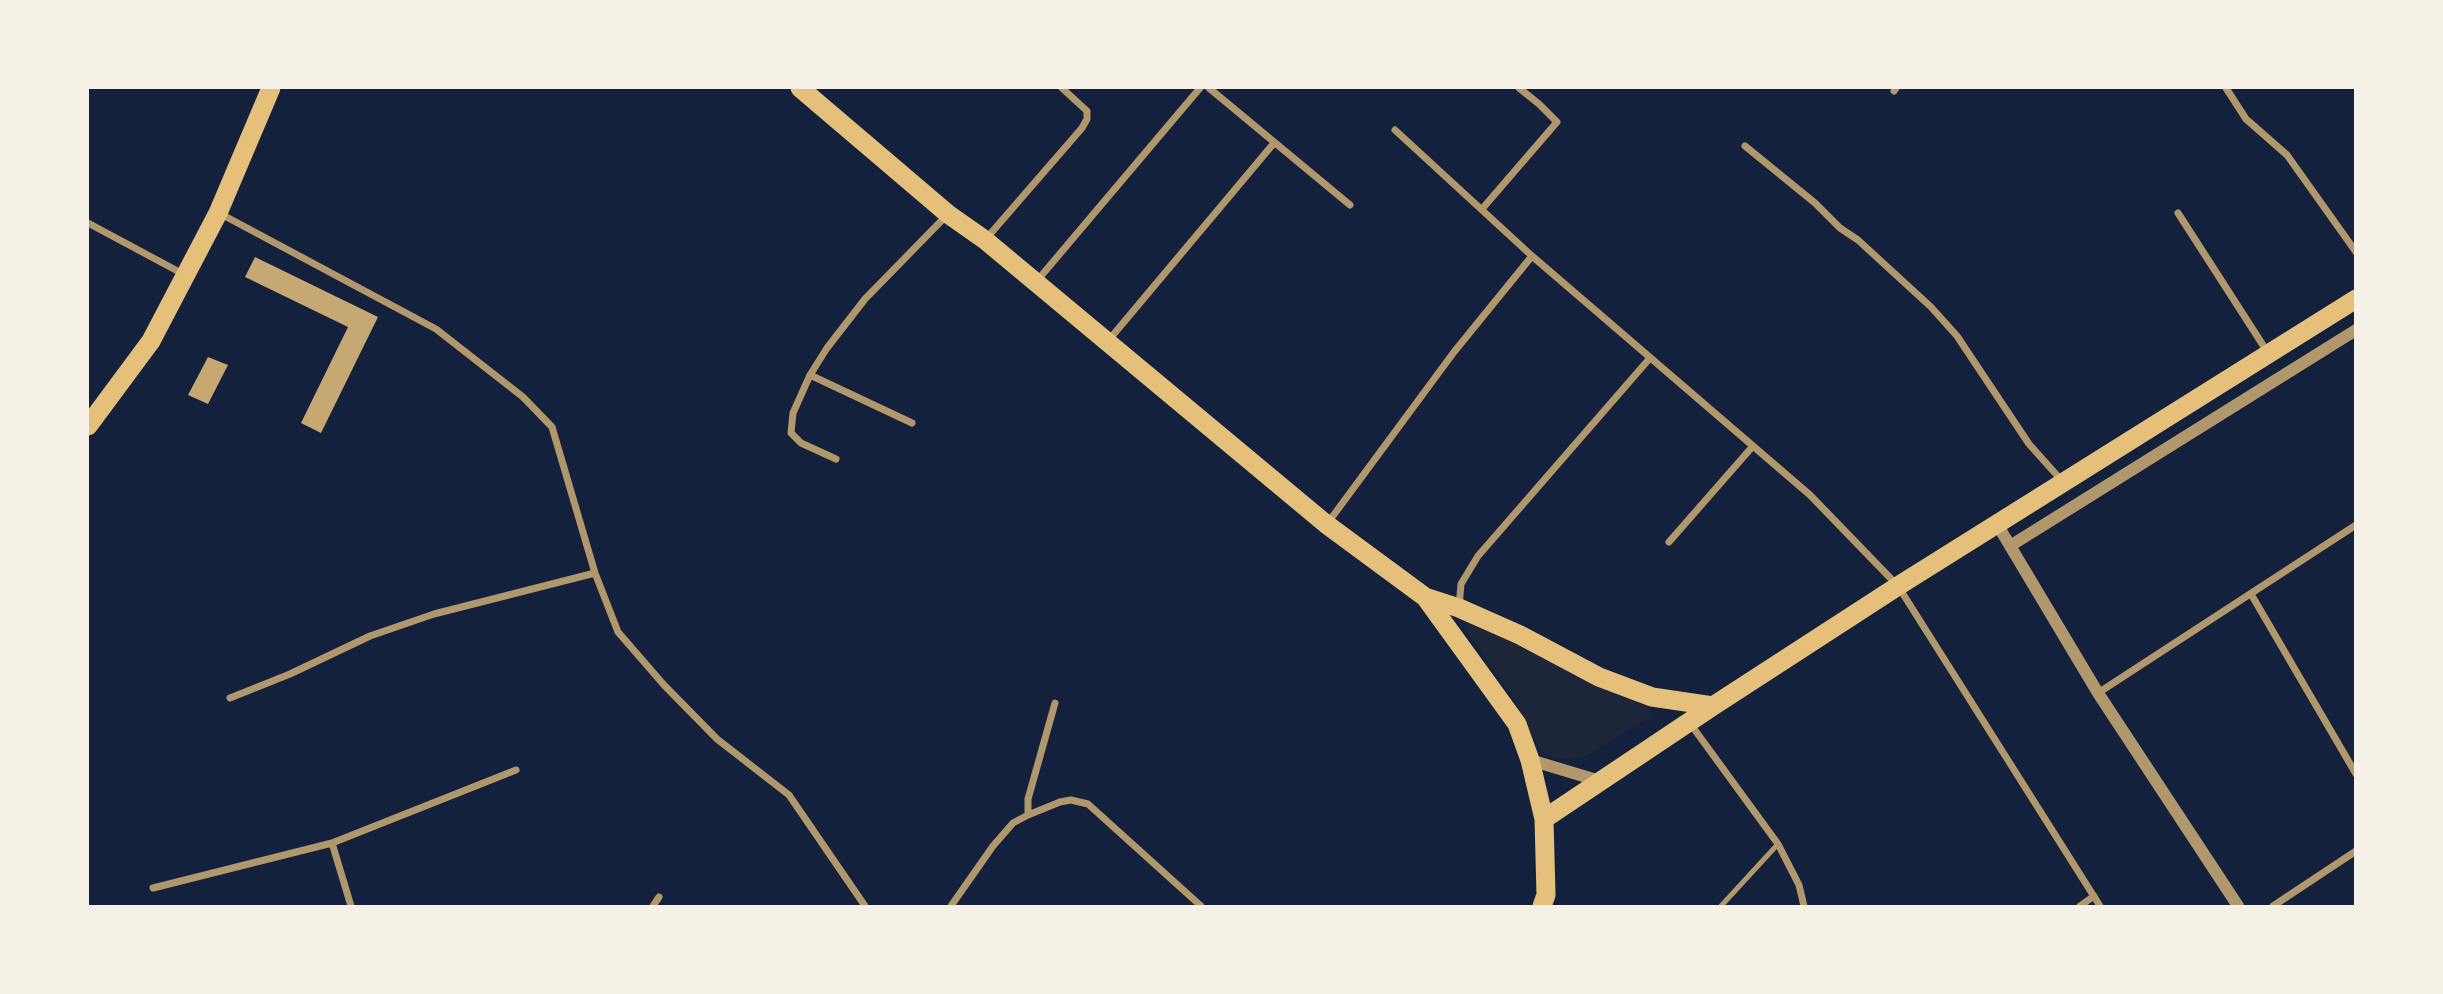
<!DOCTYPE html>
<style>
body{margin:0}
#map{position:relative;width:2443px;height:994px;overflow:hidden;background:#14213d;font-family:"Space Grotesk",sans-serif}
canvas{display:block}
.frame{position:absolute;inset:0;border:89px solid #f6f1e7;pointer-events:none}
</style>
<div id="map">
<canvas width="2443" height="994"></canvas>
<div class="frame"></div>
</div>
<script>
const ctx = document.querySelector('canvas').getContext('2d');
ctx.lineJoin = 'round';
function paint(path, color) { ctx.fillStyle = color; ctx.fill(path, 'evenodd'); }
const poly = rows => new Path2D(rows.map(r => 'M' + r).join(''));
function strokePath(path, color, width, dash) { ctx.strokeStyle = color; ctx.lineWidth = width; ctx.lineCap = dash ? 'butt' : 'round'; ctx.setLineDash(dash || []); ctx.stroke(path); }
paint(poly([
 [1466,618,1645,704,1651,712,1650,717,1586,756,1566,759,1547,756,1541,751,1515,701,1465,629]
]), '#1d2539');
paint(poly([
 [255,257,378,317,321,433,301,423,348,327,245,277],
 [208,357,228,365,208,404,188,395]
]), '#c6a872');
strokePath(poly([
 [1721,906,1778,844]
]), '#b1986c', 5);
strokePath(poly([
 [1209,88,1350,205],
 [2226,88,2246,119,2287,155,2356,252],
 [1894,91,1896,88],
 [1395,130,1532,256,1810,495,1898,586,2100,906],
 [1745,146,1815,203,1840,228,1858,240,1931,307,1957,336,2029,444,2063,482],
 [1482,209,1557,122,1539,104,1519,88],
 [219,213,436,329,523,397,552,427,595,573,618,632,664,685,717,739,789,795,865,906],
 [2178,213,2268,353],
 [88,223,185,275],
 [985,240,1082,128,1087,119,1087,111,1062,88],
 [1036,282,1200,88],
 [1108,341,1274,143],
 [810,375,912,423],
 [836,459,801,443,791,433,793,413,810,375,827,348,865,299,947,215],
 [1327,524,1454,352,1532,256],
 [1669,542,1753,446],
 [2251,594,2356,774],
 [1459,607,1461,584,1478,556,1650,358],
 [2098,693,2356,525],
 [230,698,290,674,370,636,434,614,595,573],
 [1689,722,1778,844,1799,885,1804,906],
 [1028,815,1028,799,1055,703],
 [332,843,351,906],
 [153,888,332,843,516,770],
 [653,906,659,897],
 [951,906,993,846,1013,823,1028,815,1060,802,1071,800,1088,804,1201,906],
 [2080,906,2094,896],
 [2273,906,2356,851]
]), '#b1986c', 7);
strokePath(poly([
 [1997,524,2098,693,2238,906],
 [2010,546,2356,330],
 [1530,760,1600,781]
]), '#b1986c', 12);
strokePath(poly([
 [800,88,948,214,985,240,1326,524,1425,597,1517,724,1530,760,1544,819,1546,895,1542,906],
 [88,426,151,341,218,213,271,88],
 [1425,597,1459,608,1520,635,1599,677,1652,697,1713,706],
 [1544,819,1713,706,1898,586,2356,299]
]), '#e5c07b', 19);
</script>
